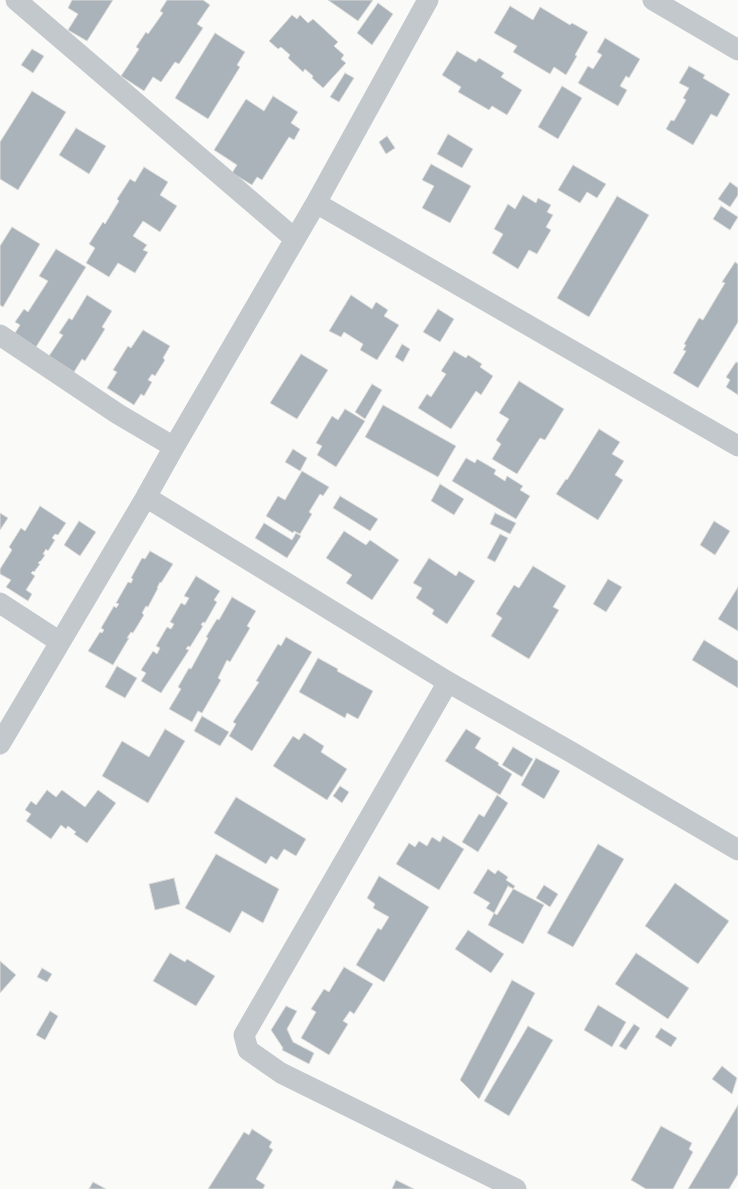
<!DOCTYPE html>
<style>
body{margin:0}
canvas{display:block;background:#fafaf8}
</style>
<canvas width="738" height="1189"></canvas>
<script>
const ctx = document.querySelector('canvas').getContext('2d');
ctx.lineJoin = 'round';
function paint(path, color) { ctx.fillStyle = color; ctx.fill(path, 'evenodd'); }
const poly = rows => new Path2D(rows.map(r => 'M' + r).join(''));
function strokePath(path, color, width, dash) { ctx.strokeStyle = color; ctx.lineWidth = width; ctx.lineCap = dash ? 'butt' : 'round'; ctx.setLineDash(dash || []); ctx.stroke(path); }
const building = poly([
 [72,0,113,0,87,41,68,30,78,14,68,8,72,0],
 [167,0,203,0,210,5,197,24,203,28,179,64,175,62,161,82,153,77,144,91,121,76,139,49,136,47,146,32,148,34,163,13,160,11,167,0],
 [328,0,373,0,358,21,328,0],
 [378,3,393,14,372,45,357,33,378,3],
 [510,6,533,20,540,7,570,25,572,23,588,32,575,55,577,56,566,75,554,67,550,74,513,52,517,46,494,33,510,6],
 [292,15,297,19,300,15,308,23,313,19,338,42,334,46,344,55,341,59,346,63,323,88,312,78,313,76,305,69,303,72,288,58,290,55,281,47,278,49,269,41,292,15],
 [215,33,245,52,237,65,240,67,208,119,175,98,215,33],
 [605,38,640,59,629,78,626,76,620,86,627,90,618,106,578,83,588,66,593,69,602,55,597,52,605,38],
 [32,49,44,56,33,73,21,65,32,49],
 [457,51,476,62,479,58,504,73,501,77,522,90,507,115,492,106,489,110,458,92,461,87,442,75,457,51],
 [689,66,705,75,703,78,730,94,717,117,711,114,693,145,666,129,671,120,674,121,686,100,683,98,689,88,679,83,689,66],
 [345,73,354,78,339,102,330,97,345,73],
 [562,86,582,98,558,139,538,127,562,86],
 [32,91,66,112,18,190,0,179,0,142,32,91],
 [273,96,298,112,291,123,300,129,294,140,289,137,262,180,257,177,252,185,232,173,237,165,214,150,246,99,264,111,273,96],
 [76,128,106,146,89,174,59,155,76,128],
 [448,134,473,149,462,168,437,154,448,134],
 [387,136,395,148,386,154,379,142,387,136],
 [431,164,471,186,450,223,422,208,434,186,422,180,431,164],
 [573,165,606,184,597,198,587,192,580,203,558,190,573,165],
 [144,167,168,182,160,195,177,206,160,232,143,221,133,236,147,245,143,250,148,252,135,273,118,263,109,277,86,263,95,248,89,244,103,222,105,224,119,201,117,199,130,179,135,182,144,167],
 [730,182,738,188,738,195,730,207,718,199,730,182],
 [523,195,536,203,538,198,551,205,547,212,553,215,546,227,551,230,537,254,529,250,518,269,492,253,503,234,494,229,508,204,515,209,523,195],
 [617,196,649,215,589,317,557,298,617,196],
 [721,206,738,217,730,230,713,219,721,206],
 [12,227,40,244,3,307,0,305,0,246,12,227],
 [56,249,86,267,36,347,15,333,20,325,15,322,24,309,28,312,48,281,39,276,56,249],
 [735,262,738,264,738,322,698,388,673,373,686,351,683,350,686,345,684,344,699,318,703,320,725,283,722,282,735,262],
 [87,295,112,311,102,327,105,329,85,361,82,359,74,372,49,356,63,335,59,333,69,318,72,320,87,295],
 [351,295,372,309,376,302,388,310,384,316,399,325,377,360,360,350,363,344,344,332,341,337,329,331,351,295],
 [438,309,454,319,440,342,423,332,438,309],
 [143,330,170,346,163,358,165,360,155,376,152,374,148,380,152,382,144,396,141,394,134,405,107,388,117,372,113,370,128,346,131,348,143,330],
 [402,344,410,349,403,362,395,357,402,344],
 [454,351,466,358,468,355,482,364,480,367,493,376,481,395,476,391,451,429,418,408,427,394,431,397,446,374,441,371,454,351],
 [301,354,328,370,297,419,270,403,301,354],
 [736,362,738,363,738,395,726,387,730,380,726,377,736,362],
 [519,381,564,409,545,440,540,438,517,474,492,459,501,444,496,440,509,419,499,413,519,381],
 [372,384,382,390,365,419,355,412,372,384],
 [383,405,456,446,438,477,365,437,383,405],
 [345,409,365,421,336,467,317,455,322,446,316,443,332,416,338,420,345,409],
 [599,429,620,442,612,454,624,461,615,475,623,480,598,520,556,494,566,479,567,480,599,429],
 [293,449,307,458,300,471,285,462,293,449],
 [466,458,475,463,477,459,496,470,494,474,505,481,507,476,523,486,520,490,530,496,516,519,452,481,466,458],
 [302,471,329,487,323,496,320,494,309,512,312,514,300,534,294,531,293,533,266,516,278,496,285,500,302,471],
 [440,484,464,499,454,515,431,501,440,484],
 [340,496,378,519,370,531,333,508,340,496],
 [40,506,66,523,58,535,55,534,52,538,55,540,48,551,46,549,43,554,45,555,41,561,40,561,38,563,40,564,34,572,33,571,31,573,35,576,26,590,32,594,28,601,6,587,11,580,0,574,0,569,12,550,9,547,21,528,25,531,40,506],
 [0,513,8,518,0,530,0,513],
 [495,513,516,523,510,534,490,524,495,513],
 [79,521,96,532,80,556,64,545,79,521],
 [714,521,730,531,715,555,700,545,714,521],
 [264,523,292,540,296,533,301,536,287,558,255,538,264,523],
 [344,531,366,545,370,540,399,560,372,600,346,583,352,575,326,558,344,531],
 [500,534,508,538,495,562,487,558,500,534],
 [150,551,173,564,161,583,160,582,157,588,158,588,148,607,146,606,142,613,144,615,133,633,131,632,127,638,129,638,113,665,88,651,100,632,102,633,104,630,101,628,114,606,116,608,119,604,116,603,128,582,131,583,133,579,131,578,142,558,145,559,150,551],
 [429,558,456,576,459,571,475,581,447,624,432,614,434,610,416,598,422,588,413,583,429,558],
 [533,566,566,586,553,607,559,610,529,659,491,636,502,618,496,614,514,585,519,588,533,566],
 [196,576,220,591,214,600,217,602,205,623,203,622,201,625,203,626,190,647,188,646,186,649,189,650,161,693,141,681,146,673,141,670,153,651,157,654,160,648,156,646,167,627,171,629,174,624,170,622,181,603,185,605,189,598,184,596,196,576],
 [608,579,622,587,606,612,593,604,608,579],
 [738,587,738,631,718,619,738,587],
 [232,597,256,611,247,626,250,628,230,662,227,660,218,678,221,680,202,713,198,711,192,722,169,709,181,689,178,687,189,668,191,669,208,638,206,637,217,619,219,620,232,597],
 [286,637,312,652,252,751,229,736,236,724,233,722,259,682,256,681,278,644,281,646,286,637],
 [704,640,738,661,738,688,692,660,704,640],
 [318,658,338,669,337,671,373,691,358,719,347,713,345,718,299,692,318,658],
 [117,666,137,678,125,698,105,687,117,666],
 [202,716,229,732,220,746,194,731,202,716],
 [165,729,185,741,148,803,102,776,122,741,149,757,165,729],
 [466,729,481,738,475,748,499,763,498,765,512,774,500,795,445,761,466,729],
 [304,733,324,746,321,752,347,769,327,800,273,766,293,736,299,740,304,733],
 [513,747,533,759,522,777,502,765,513,747],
 [536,758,560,771,544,799,521,785,536,758],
 [340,786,349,792,342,803,333,796,340,786],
 [47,790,56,797,62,790,85,807,98,790,116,803,87,843,74,834,76,832,68,826,66,829,61,825,51,839,26,821,31,814,25,810,31,801,36,805,47,790],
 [497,795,508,803,478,852,462,842,479,814,484,817,497,795],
 [236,797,306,839,296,856,284,849,277,860,271,856,266,864,214,833,236,797],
 [443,836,464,849,439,890,396,864,409,843,415,847,419,841,427,846,432,837,440,842,443,836],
 [598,844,624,859,573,947,547,933,598,844],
 [216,854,279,889,263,923,242,911,230,933,185,908,216,854],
 [488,869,495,874,498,870,508,877,506,880,515,886,497,915,486,908,490,903,473,893,488,869],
 [379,876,429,907,384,982,356,965,378,928,381,930,389,917,373,908,375,904,367,898,379,876],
 [174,878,180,904,155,910,149,884,174,878],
 [675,883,729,921,698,964,645,926,675,883],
 [544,885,558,894,550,907,536,898,544,885],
 [508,886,544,905,523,944,488,925,508,886],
 [468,930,504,954,491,973,455,949,468,930],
 [170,953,185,962,187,959,215,976,196,1006,153,981,170,953],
 [636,953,689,988,668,1019,615,984,636,953],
 [0,961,16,975,0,993,0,961],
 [344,967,373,984,354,1014,350,1011,343,1021,348,1024,329,1055,301,1038,316,1012,311,1009,324,989,329,992,344,967],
 [42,968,52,974,47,982,37,977,42,968],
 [512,980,535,993,479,1099,460,1080,512,980],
 [598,1005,626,1022,612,1047,584,1030,598,1005],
 [286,1006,297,1011,287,1029,293,1042,314,1053,309,1064,282,1050,283,1048,271,1030,286,1006],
 [50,1011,58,1016,45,1040,36,1035,50,1011],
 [634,1024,640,1028,626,1050,619,1046,634,1024],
 [528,1026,553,1040,509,1116,484,1101,528,1026],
 [661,1028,677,1038,671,1047,655,1037,661,1028],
 [722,1066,737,1078,732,1094,712,1079,722,1066],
 [738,1105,738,1174,729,1189,688,1189,738,1105],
 [661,1126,692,1143,689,1149,693,1152,673,1189,646,1189,631,1180,661,1126],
 [252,1129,272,1142,269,1147,273,1150,256,1179,265,1185,263,1189,208,1189,244,1132,249,1135,252,1129],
 [396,1180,414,1189,392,1189,396,1180],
 [93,1182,106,1189,89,1189,93,1182]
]);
paint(building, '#aab3b9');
strokePath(building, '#dcdcda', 1);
strokePath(poly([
 [16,0,295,239],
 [653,0,738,50],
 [316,203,738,446],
 [0,335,118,414,174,447],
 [146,497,448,682,571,752,738,850],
 [0,603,60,642],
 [448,682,244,1035,248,1050,281,1073,516,1189],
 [0,744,146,497,174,447,316,203,428,0]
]), '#c3c8cc', 21);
</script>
